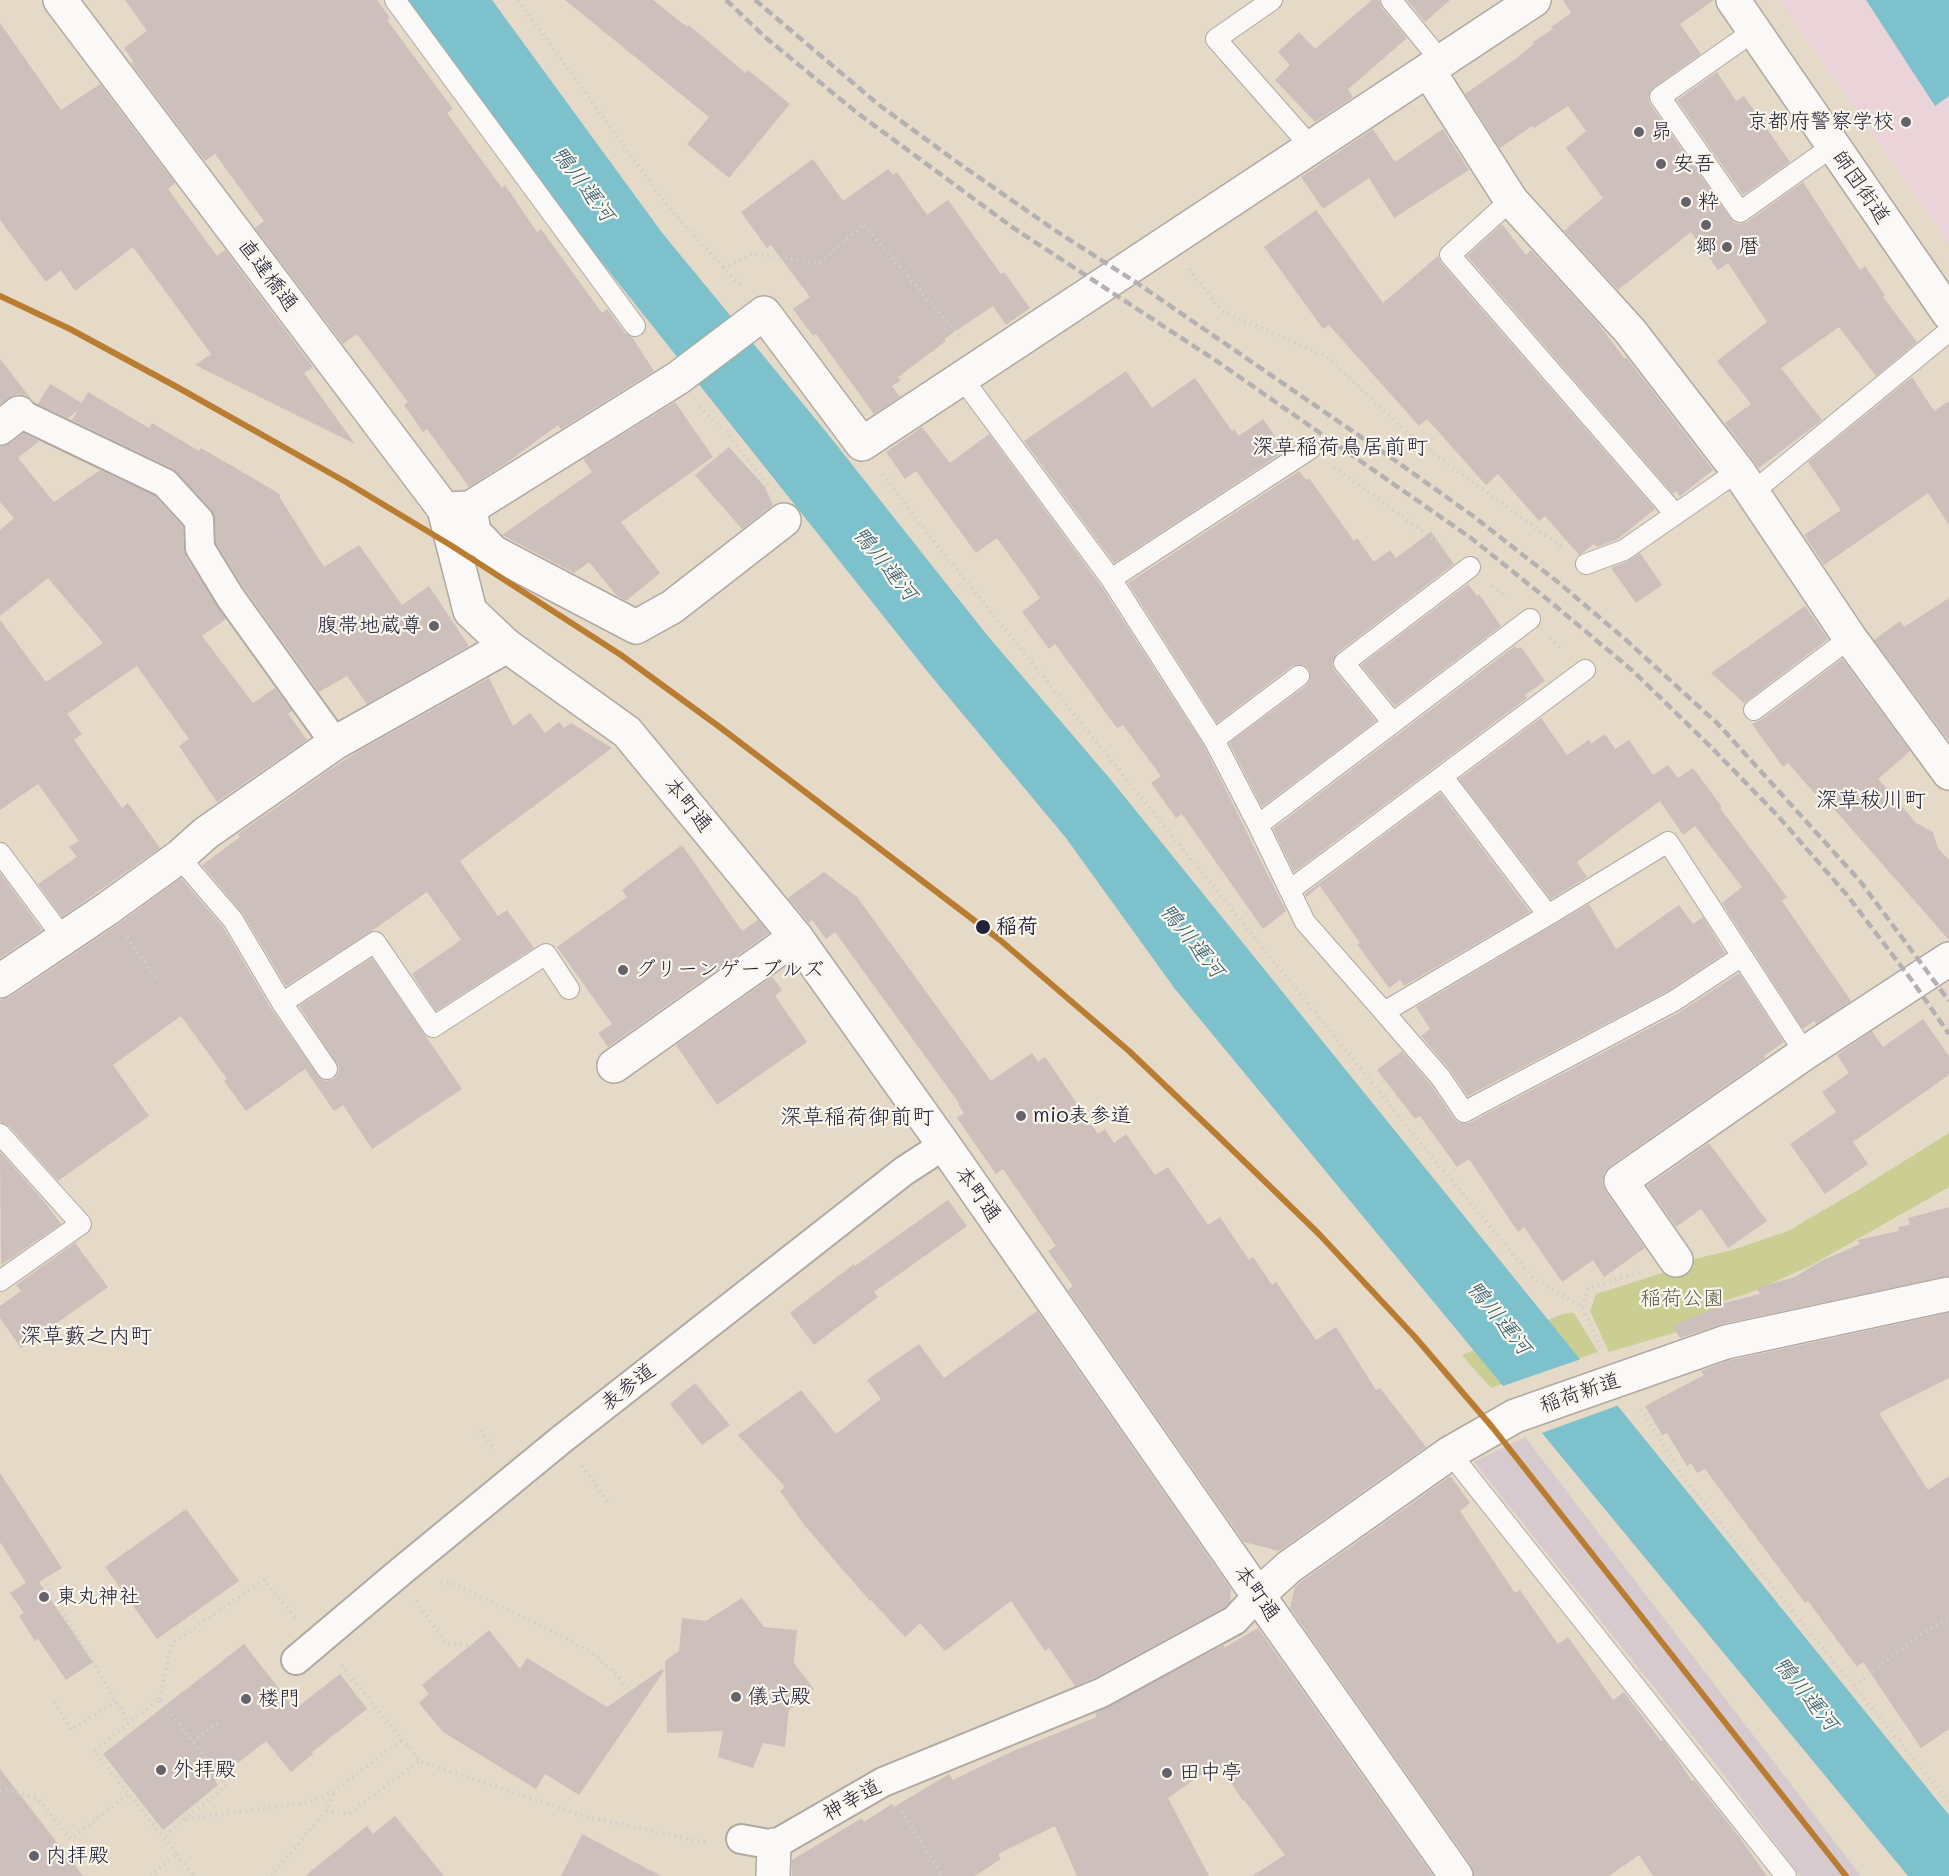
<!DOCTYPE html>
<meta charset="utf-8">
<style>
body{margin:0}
canvas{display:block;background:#e5d9c8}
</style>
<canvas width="1949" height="1876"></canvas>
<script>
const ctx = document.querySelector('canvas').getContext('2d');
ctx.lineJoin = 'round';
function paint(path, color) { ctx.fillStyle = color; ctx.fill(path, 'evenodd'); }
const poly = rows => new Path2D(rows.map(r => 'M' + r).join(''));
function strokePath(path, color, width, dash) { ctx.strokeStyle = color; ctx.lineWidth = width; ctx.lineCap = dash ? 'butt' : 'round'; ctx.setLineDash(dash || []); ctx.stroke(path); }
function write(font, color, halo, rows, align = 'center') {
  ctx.font = font + ' Mali,"Klee One",sans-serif'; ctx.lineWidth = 4.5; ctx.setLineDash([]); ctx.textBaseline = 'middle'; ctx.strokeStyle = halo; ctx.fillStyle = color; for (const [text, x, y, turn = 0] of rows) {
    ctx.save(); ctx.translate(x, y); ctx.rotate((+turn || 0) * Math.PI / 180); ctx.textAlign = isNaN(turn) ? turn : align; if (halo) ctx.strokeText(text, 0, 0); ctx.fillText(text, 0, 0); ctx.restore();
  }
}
paint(poly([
 [1779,0,1949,0,1949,244]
]), '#ead4d9');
paint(poly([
 [1525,1437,1861,1876,1800,1876,1721,1771,1474,1462]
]), '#d7cace');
paint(poly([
 [1949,1133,1949,1187,1810,1266,1747,1294,1713,1304,1718,1320,1609,1352,1590,1311,1596,1294,1672,1270,1690,1260,1729,1251,1788,1231,1858,1190],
 [1574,1313,1598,1352,1491,1388,1462,1355,1563,1314]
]), '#cace93');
paint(poly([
 [408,0,492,0,663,234,827,433,987,635,1111,780,1949,1815,1949,1876,1908,1876,1175,989,1066,838,931,676,534,177],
 [1866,0,1949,0,1949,96,1935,106]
]), '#7cc1cc');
paint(poly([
 [1584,1358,1622,1404,1539,1434,1500,1387]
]), '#e5d9c8');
paint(poly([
 [125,0,377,0,390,18,387,20,453,109,447,113,502,188,505,185,537,232,541,229,602,313,607,309,625,333,632,337,654,371,561,429,558,425,505,464,469,487,427,429,423,432,404,405,408,402,357,334,343,344,255,228,264,221,215,154,205,161,131,63,133,61,124,48,147,31],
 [565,0,653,0,687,27,689,25,745,73,748,70,790,104,729,178,687,144,709,117],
 [1372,0,1379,0,1382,8,1407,38,1348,89,1353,97,1315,122,1275,80,1290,65,1278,52,1299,32,1315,49],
 [1407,0,1450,0,1425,22],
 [1563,0,1714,0,1680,24,1701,54,1653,88,1648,97,1650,104,1734,223,1740,224,1747,222,1803,182,1860,270,1865,266,1885,295,1883,297,1917,342,1876,376,1839,327,1781,368,1822,420,1759,468,1725,423,1751,404,1717,361,1767,322,1728,263,1718,270,1691,232,1618,290,1564,231,1603,198,1566,148,1586,131,1568,106,1534,128,1532,126,1500,148,1465,94,1514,60,1534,44,1533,42,1553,29,1551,27,1571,13],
 [0,23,61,110,100,84,175,183,168,189,217,256,225,250,313,367,304,373,355,444,195,365,211,354,133,247,75,291,61,270,46,282,0,220],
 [1717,72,1736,101,1744,96,1790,162,1743,195,1677,100],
 [1373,129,1395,162,1443,129,1469,170,1394,218,1369,178,1323,209,1301,177],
 [813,159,843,201,888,169,893,175,897,172,927,215,948,200,1001,274,1004,272,1030,308,1006,325,993,306,944,339,946,341,898,377,901,380,892,386,900,397,874,414,816,334,813,336,793,309,810,297,771,245,767,248,741,212],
 [1316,210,1383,303,1438,256,1441,263,1655,509,1618,539,1597,547,1594,544,1579,555,1545,516,1539,521,1498,474,1486,485,1427,419,1419,426,1329,325,1323,329,1264,247],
 [1502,224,1526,255,1531,250,1596,321,1625,359,1627,358,1713,470,1680,496,1676,491,1673,494,1467,256],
 [0,359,32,400,25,395,17,394,0,404],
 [1126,371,1152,408,1195,378,1232,431,1234,429,1239,436,1263,419,1285,451,1114,563,1024,441],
 [1912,377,1934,411,1949,401,1949,525,1928,493,1824,565,1804,535,1841,510,1808,462],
 [50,384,82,403,88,392,149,428,152,423,199,451,201,448,280,494,280,498,324,567,359,545,402,605,429,586,469,646,367,704,347,676,319,692,244,588,216,543,215,519,211,509,172,468,72,420,78,410,68,418,38,404],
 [675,402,713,457,621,522,660,573,626,601,616,595,589,562,574,573,502,535,592,472,583,459],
 [922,427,950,463,989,434,1101,586,1204,746,1286,911,1263,929,1182,814,1176,818,1151,783,1161,776,1123,725,1117,728,1055,644,1049,649,1022,612,1040,598,997,538,976,553,916,471,905,479,886,452],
 [23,433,39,441,18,458,54,502,100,470,155,496,183,527,184,549,186,557,226,619,202,636,253,703,275,688,292,711,288,714,307,740,217,802,179,746,189,739,137,666,67,714,82,734,74,740,122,808,128,803,160,848,62,917,38,884,77,857,69,847,79,841,38,784,0,810,0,620,46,682,103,643,48,578,0,616,0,530,14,518,0,502,0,446,11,443],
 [729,447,765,487,773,505,742,529,695,475],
 [1299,471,1306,480,1309,478,1354,541,1357,538,1374,562,1390,550,1396,558,1431,532,1454,564,1336,654,1332,664,1334,670,1376,721,1262,807,1229,743,1306,686,1310,680,1309,669,1303,665,1292,666,1217,723,1128,583],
 [1640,553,1662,585,1636,603,1611,568,1628,561],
 [1468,584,1477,596,1479,594,1501,626,1395,706,1361,665],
 [1949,598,1949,741,1874,640,1900,621,1904,627],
 [1805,606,1828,639,1744,703,1711,673],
 [1515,646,1517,649,1521,647,1545,681,1525,695,1527,698,1294,872,1273,829],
 [1842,659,1910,751,1878,779,1901,803,1901,805,1916,823,1933,832,1938,848,1949,860,1949,940,1827,801,1824,804,1788,763,1783,767,1752,724,1761,720],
 [489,678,513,726,530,713,545,733,559,722,564,728,571,723,612,748,460,861,498,916,507,910,534,948,436,1011,412,974,461,940,427,892,373,930,286,986,243,914,202,865,240,837,238,834,328,771,357,752],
 [1541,718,1567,755,1589,740,1591,744,1605,734,1615,749,1629,740,1653,775,1668,765,1678,778,1693,768,1722,807,1720,808,1787,897,1782,901,1851,1001,1816,1024,1814,1021,1803,1029,1722,903,1742,887,1695,826,1683,835,1660,801,1577,862,1587,877,1551,899,1459,779],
 [1440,793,1530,912,1404,986,1400,980,1389,988,1357,944,1360,943,1320,886,1306,897,1305,894],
 [682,845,742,931,758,920,769,933,608,1047,598,1033,612,1024,557,947,627,897,622,890],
 [824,872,857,897,991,1081,1032,1053,1038,1062,1045,1057,1098,1134,1105,1129,1114,1143,1126,1134,1155,1175,1168,1167,1208,1225,1220,1217,1249,1260,1253,1257,1272,1285,1276,1282,1316,1340,1336,1327,1376,1390,1380,1388,1426,1447,1279,1551,1244,1542,1068,1290,1073,1286,1048,1251,1056,1246,1003,1169,996,1174,957,1118,964,1113,958,1104,959,1103,835,932,826,939,812,920,809,923,788,898],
 [0,873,42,930,0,958],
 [181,878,223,927,272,1010,321,1079,327,1081,334,1079,338,1074,339,1068,299,1006,372,958,462,1089,372,1149,343,1105,334,1111,305,1069,246,1111,224,1081,227,1079,181,1016,113,1065,149,1116,58,1181,9,1126,0,1122,0,1000,10,997,117,925],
 [1589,904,1616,949,1679,905,1693,924,1703,917,1725,953,1668,991,1468,1096,1450,1070,1421,1036,1430,1029,1416,1007],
 [1739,973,1784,1042,1764,1056,1765,1058,1610,1166,1604,1173,1602,1182,1606,1192,1645,1248,1604,1277,1593,1260,1562,1282,1524,1227,1518,1232,1469,1159,1457,1167,1420,1116,1415,1119,1377,1070,1402,1051,1431,1085,1454,1119,1459,1123,1469,1123,1680,1012],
 [772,977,782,990,775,996,807,1042,717,1105,676,1045],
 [1923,1019,1949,1056,1949,1075,1853,1142,1868,1164,1825,1194,1790,1144,1836,1112,1822,1092,1849,1073,1837,1055,1872,1031,1883,1047],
 [1709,1143,1767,1221,1728,1248,1701,1209,1676,1227,1647,1186],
 [0,1152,42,1199,61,1224,1,1265],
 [948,1200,967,1226,874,1292,878,1297,814,1345,790,1313,854,1264,855,1266],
 [1949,1207,1949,1276,1722,1324,1680,1338,1672,1326,1721,1306,1720,1304,1760,1294,1756,1288,1795,1277,1821,1261,1860,1244,1857,1240,1899,1231,1898,1227,1910,1225,1908,1218],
 [75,1243,108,1287,21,1348,0,1318,0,1306,21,1291,16,1285],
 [1037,1311,1231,1589,1230,1602,1225,1607,1094,1678,1075,1686,1049,1648,1045,1651,1011,1601,945,1651,920,1623,905,1637,871,1600,870,1601,805,1526,780,1491,785,1487,738,1435,801,1390,836,1434,881,1399,867,1380,919,1344,944,1378],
 [1949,1313,1949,1378,1879,1413,1928,1490,1949,1476,1949,1729,1921,1748,1863,1662,1857,1667,1808,1601,1805,1603,1705,1469,1697,1473,1691,1463,1687,1466,1667,1433,1662,1435,1645,1406,1704,1375,1701,1371,1731,1360],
 [695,1383,730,1425,702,1445,670,1404],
 [0,1473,62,1568,39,1582,93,1662,66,1680,38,1639,35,1641,19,1616,24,1613,10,1593,26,1583,0,1542],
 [1449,1477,1451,1477,1470,1503,1460,1511,1515,1593,1520,1590,1558,1644,1568,1637,1613,1700,1624,1692,1661,1741,1663,1740,1673,1753,1692,1781,1694,1780,1740,1838,1767,1876,1653,1876,1639,1855,1609,1876,1474,1876,1471,1865,1290,1608,1295,1587,1301,1582],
 [186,1509,239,1581,157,1639,105,1567],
 [742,1598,764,1627,797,1630,794,1663,814,1689,789,1710,785,1747,763,1743,753,1768,718,1757,723,1731,667,1733,665,1661,679,1651,682,1618,706,1621],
 [1258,1628,1433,1876,1252,1876,1285,1855,1244,1800,1243,1801,1218,1763,1168,1798,1209,1876,1077,1876,1055,1826,998,1854,1001,1859,975,1876,792,1876,792,1860,862,1818,864,1822,892,1804,894,1807,949,1774,953,1780,1013,1751,1097,1717,1095,1713,1224,1645,1224,1648],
 [489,1630,520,1669,527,1658,607,1707,662,1669,664,1671,579,1795,545,1774,536,1789,443,1732,419,1703,429,1694,422,1685],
 [244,1644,295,1709,340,1674,367,1709,312,1752,313,1754,291,1772,266,1741,215,1781,218,1785,163,1830,103,1754],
 [0,1769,83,1876,0,1876],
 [395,1816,444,1876,305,1876,367,1826,373,1834],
 [582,1834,661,1876,561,1876]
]), '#cdbfbb');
const service = poly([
 [395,0,635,326],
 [1272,0,1216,39,1311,147],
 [1391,0,1441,61],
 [1754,31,1660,97,1740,212,1833,146],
 [1511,200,1450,255,1675,514],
 [962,378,1111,579,1214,740,1258,825,1305,922,1384,1012,1548,915],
 [1753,492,1949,331],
 [1586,564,1624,550,1738,471],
 [1111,579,1310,449],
 [1754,710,1850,638],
 [1393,723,1344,663,1470,567],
 [1214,740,1299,676],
 [1443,777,1548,915,1668,842,1805,1053],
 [1258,825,1530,619],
 [0,853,64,939],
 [179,857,233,920,282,1003,327,1069],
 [1290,890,1585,670],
 [282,1003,375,942,433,1027,546,954,569,989],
 [1384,1012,1441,1078,1464,1112,1674,1001,1742,956],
 [0,1134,81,1224,0,1281],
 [1450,1453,1786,1876]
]);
const pedestrian = poly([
 [19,413,165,483,199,520,200,548,230,597,335,743],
 [296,1660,399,1573,562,1439,904,1171,944,1145],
 [741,1839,774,1845,883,1782,1101,1693,1235,1620,1258,1595]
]);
const minor = poly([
 [1428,70,1511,200,1630,331,1738,471,1850,638,1949,773],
 [0,428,19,413],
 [470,508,474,532,493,552,636,627,672,607,784,520],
 [444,509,470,508,678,378,764,313,862,444,1534,0],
 [0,981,107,909,179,857,206,833,335,743,507,646],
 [614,1066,796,937],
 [1676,1260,1621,1181,1805,1053,1949,959],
 [1258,1595,1456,1876],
 [773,1876,774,1845]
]);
const tertiary = poly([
 [1733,0,1949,314]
]);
const secondary = poly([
 [60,0,444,509,470,611,507,646,627,732,796,937,944,1145,1258,1595,1289,1567,1450,1453,1515,1416,1726,1342,1949,1294]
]);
strokePath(service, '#b0a9a1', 22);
strokePath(pedestrian, '#b0a9a1', 32);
strokePath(minor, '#b0a9a1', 36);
strokePath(tertiary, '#b0a9a1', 36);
strokePath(secondary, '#b0a9a1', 36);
strokePath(poly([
 [518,0,665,203,740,286],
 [723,268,753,253,819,264,863,224,959,336],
 [1189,269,1222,311,1326,356,1414,439,1563,548],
 [699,407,726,432,769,487],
 [1334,467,1447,549],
 [883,474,923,528,1432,1157,1533,1278,1582,1307,1601,1348],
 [1492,586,1507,598],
 [1550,638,1562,649],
 [127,937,157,980],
 [1582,1307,1588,1288,1640,1272],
 [1641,1409,1686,1481,1949,1802],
 [480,1431,495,1450],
 [582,1466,610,1505],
 [441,1582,456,1585,556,1633,594,1654,617,1675,629,1691],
 [46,1584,129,1723],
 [416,1601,446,1643,470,1646],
 [341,1665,420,1761,583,1816,707,1843],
 [1854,1686,1915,1638,1949,1617],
 [159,1699,172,1643,264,1580,295,1617],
 [55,1702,71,1730,116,1701],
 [193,1742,221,1720],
 [0,1792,7,1789,38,1799,71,1839,128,1794],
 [326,1811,348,1814,420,1761],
 [901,1811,943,1876],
 [186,1819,309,1802,334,1791,402,1740],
 [177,1854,194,1876],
 [150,1876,177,1854,163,1837,128,1793,94,1751,159,1699,227,1785,163,1837],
 [271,1876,326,1811,334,1792]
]), '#d1cfcc', 4, [1.5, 4.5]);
strokePath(service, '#fbf9f7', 20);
strokePath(pedestrian, '#fbf9f7', 28);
strokePath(minor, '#fbf9f7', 33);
strokePath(tertiary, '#fbf9f7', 33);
strokePath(secondary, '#fbf9f7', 33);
strokePath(poly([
 [726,0,765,37,856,112,1012,227,1218,362,1471,538,1547,599,1633,671,1711,747,1778,816,1847,895,1913,982,1949,1034],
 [755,0,879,105,957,162,1056,231,1137,283,1393,459,1473,516,1559,583,1626,640,1718,724,1860,881,1949,1001]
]), '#b3b1b2', 4.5, [9, 4.5]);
strokePath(poly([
 [0,296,70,329,177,387,346,482,452,546,621,655,721,728,1000,940,1129,1051,1216,1134,1319,1234,1415,1337,1493,1428,1846,1876]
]), '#ba7c31', 6);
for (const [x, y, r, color] of [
 [1906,122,6,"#66626c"],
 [1639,132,6,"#66626c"],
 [1661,164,6,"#66626c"],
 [1686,202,6,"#66626c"],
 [1706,225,6,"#66626c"],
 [1727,247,6,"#66626c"],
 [434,626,6,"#66626c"],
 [983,927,8,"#22223b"],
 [623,970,6,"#66626c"],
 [1021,1116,6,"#66626c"],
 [44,1597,6,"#66626c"],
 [736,1697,6,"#66626c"],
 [246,1699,6,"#66626c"],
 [161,1770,6,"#66626c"],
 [1167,1773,6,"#66626c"],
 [34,1856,6,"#66626c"]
]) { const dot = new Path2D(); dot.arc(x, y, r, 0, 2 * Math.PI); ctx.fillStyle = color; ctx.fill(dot); strokePath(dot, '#fbf7ec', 2); }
write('21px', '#22223b', '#fbf7ec', [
 ["京都府警察学校",1894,122,"right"],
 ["昴",1651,132],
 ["安吾",1673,164],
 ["粋",1698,202],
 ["郷",1706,247,"center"],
 ["暦",1739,247],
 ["腹帯地蔵尊",422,626,"right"],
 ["グリーンゲーブルズ",635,970],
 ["mio表参道",1033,1116],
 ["東丸神社",56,1597],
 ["儀式殿",748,1697],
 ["楼門",258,1699],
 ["外拝殿",173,1770],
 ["田中亭",1179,1773],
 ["内拝殿",46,1856]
], 'left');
write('21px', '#22223b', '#fbf7ec', [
 ["師団街道",1861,187,55],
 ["直違橋通",268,275,53],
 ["本町通",688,805,51],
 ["本町通",978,1194,55],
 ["表参道",628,1387,-38],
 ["稲荷新道",1580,1393,-19],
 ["本町通",1257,1593,55],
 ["神幸道",852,1800,-29]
]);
write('bold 21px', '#22223b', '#fbf7ec', [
 ["稲荷",996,927]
], 'left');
write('21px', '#555b4b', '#fbf7ec', [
 ["稲荷公園",1682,1299]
]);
write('italic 22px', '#345e75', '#fbf7ec', [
 ["鴨川運河",583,184,53],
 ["鴨川運河",885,564,51],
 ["鴨川運河",1192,941,51],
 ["鴨川運河",1499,1318,51],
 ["鴨川運河",1806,1694,51]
]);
write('22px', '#22223b', '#fbf7ec', [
 ["深草稲荷鳥居前町",1340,447],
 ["深草秡川町",1871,800],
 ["深草稲荷御前町",857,1117],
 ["深草藪之内町",86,1336]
]);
</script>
